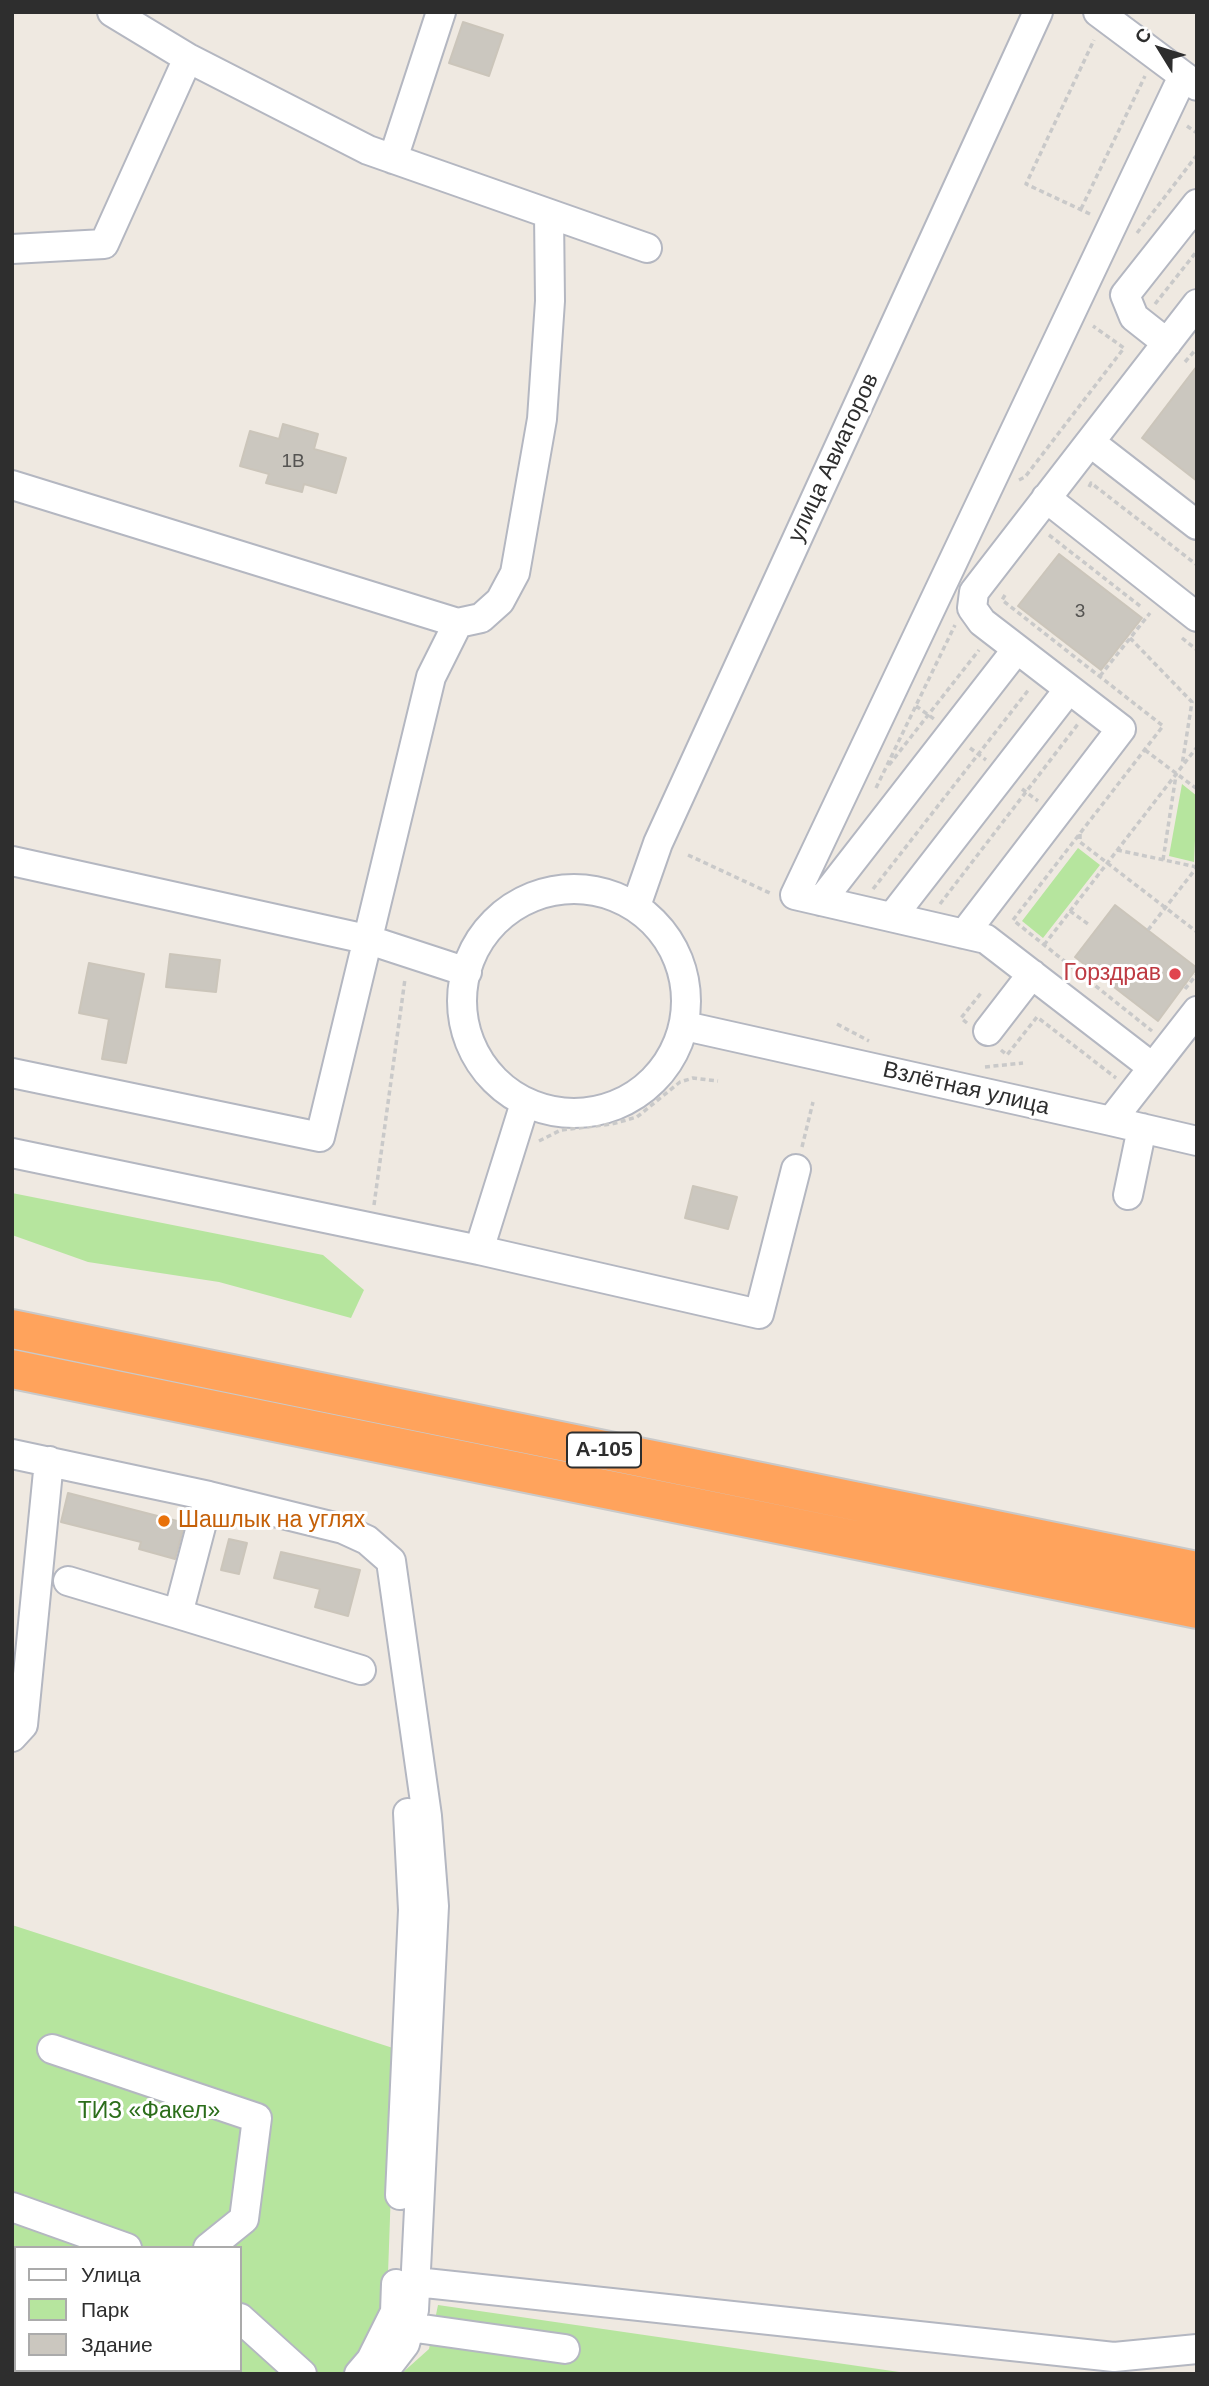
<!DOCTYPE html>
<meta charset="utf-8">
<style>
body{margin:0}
#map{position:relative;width:1209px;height:2386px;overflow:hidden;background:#efe9e1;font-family:Helvetica,sans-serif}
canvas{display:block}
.frame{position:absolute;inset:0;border:14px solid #2e2e2e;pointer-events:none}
.legend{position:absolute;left:14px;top:2246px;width:228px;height:126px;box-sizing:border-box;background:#fff;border:2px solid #ababab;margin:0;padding:9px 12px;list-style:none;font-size:21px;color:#2e2e2e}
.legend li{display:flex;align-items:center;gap:14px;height:35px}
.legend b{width:35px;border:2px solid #ababab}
.north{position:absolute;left:1125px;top:14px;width:70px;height:70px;-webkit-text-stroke:5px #fff;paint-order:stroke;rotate:308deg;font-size:19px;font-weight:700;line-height:28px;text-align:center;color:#2e2e2e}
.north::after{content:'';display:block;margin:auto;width:24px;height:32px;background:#2e2e2e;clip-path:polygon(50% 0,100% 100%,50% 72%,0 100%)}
</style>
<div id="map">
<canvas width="1209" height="2386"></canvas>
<div class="frame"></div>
<ul class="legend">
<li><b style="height:9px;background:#fff"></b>Улица</li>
<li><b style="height:19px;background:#b6e59e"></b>Парк</li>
<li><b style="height:19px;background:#cbc7bf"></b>Здание</li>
</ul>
<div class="north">С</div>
</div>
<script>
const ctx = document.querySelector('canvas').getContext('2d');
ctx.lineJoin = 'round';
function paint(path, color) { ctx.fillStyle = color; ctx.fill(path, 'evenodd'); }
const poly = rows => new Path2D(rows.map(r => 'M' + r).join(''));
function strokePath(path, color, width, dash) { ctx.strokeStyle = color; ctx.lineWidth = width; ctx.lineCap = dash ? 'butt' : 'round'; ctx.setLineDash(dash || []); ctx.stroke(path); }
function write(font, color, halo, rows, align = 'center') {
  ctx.font = font + ' Helvetica,sans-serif'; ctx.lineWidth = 6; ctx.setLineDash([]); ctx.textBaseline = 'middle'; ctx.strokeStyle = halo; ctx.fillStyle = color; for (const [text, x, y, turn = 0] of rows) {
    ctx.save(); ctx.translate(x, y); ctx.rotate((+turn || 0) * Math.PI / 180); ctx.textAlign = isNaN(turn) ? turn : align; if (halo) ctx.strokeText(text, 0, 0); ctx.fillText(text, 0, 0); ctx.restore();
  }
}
paint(poly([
 [1182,784,1197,796,1194,862,1169,856],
 [1078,848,1100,865,1043,938,1022,921],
 [12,1193,323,1255,364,1290,351,1318,219,1282,88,1262,12,1235],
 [12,1925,396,2049,387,2302,366,2355,347,2374,12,2374],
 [16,2248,240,2248,240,2370,16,2370],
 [438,2305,913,2374,401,2374,429,2349]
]), '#b6e59e');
const building = poly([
 [463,22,503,35,489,76,449,63,463,22],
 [1197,366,1197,481,1142,438,1197,366],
 [283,424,318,434,314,449,346,458,336,493,304,484,302,492,266,483,269,474,240,466,250,431,279,439,283,424],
 [1059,554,1142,618,1101,670,1018,606,1059,554],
 [1115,905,1197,968,1158,1021,1075,957,1115,905],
 [170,954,220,960,216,992,166,987,170,954],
 [89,963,144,974,126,1063,102,1059,109,1019,79,1013,89,963],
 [693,1186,737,1197,728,1229,685,1218,693,1186],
 [68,1493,185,1523,175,1559,139,1549,141,1542,61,1522,68,1493],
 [229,1539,247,1543,239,1574,221,1570,229,1539],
 [281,1552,360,1570,348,1616,315,1607,320,1589,274,1578,281,1552]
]);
paint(building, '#cbc7bf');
strokePath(building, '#cbc5ba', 2);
const minor = poly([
 [112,12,188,58,368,150,647,248],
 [1098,12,1197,86],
 [393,159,441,12],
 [12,249,104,244,188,58],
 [1197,304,1090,442,1197,525],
 [1167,343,1134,317,1125,295,1197,204],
 [12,485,458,623,431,677,320,1137,12,1073],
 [1046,498,1197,617],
 [458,623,481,618,500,601,515,573,542,419,550,301,549,214],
 [12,861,366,939,467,972],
 '462 1001a112 112 0 1 1 224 0a112 112 0 1 1-224 0Z',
 [821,901,1017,649],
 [636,906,658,843,1038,12],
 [892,917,1069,689],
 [964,934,1121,729,982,622,972,608,974,592,1090,442],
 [685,1026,1111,1121,1197,1011],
 [988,1031,1032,974],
 [1152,1067,986,939,795,895,1183,76],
 [1111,1121,1197,1141],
 [12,1153,479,1250,525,1103],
 [1128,1195,1142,1128],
 [479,1250,759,1314,796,1169],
 [12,1454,209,1496,343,1529,367,1540,391,1561,427,1816,434,1906,414,2310,405,2344,382,2374],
 [209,1496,178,1614,361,1670],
 [68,1581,178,1614],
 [12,1737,23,1725,49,1461],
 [52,2049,257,2118,244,2219,208,2248],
 [400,2195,413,1910,408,1813],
 [12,2207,127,2248],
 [416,2282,1114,2357,1197,2349],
 [240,2318,302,2374],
 [409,2327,565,2349],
 [109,2374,111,2370],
 [359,2374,371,2360,395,2312,396,2284]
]);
const highway = poly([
 [12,1329,1197,1571],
 [12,1369,1197,1609]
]);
strokePath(minor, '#b4b7c1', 32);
strokePath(highway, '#c9c9c9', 42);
strokePath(poly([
 [1187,126,1197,133],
 [1081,209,1145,76],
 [1090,214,1026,184,1094,40],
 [1137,233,1197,155],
 [1155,304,1197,251],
 [1185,362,1197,348],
 [1019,480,1025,477,1124,348,1093,326],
 [1089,487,1091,483,1197,565],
 [1049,535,1140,606],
 [1005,595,1002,600,1163,726,1013,920,1152,1031],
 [1130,638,1192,702,1182,765],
 [1182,638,1197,650],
 [1100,676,1150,613],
 [916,706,934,719],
 [970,748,986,760],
 [1145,750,1197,789],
 [889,765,979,650],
 [876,788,955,625],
 [1022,789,1038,801],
 [1080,834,1080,842,1197,932],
 [1117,850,1197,867],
 [688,855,772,894],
 [1163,860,1176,775],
 [873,889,1030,688],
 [940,904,1078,724],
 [1070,911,1088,924],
 [1148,930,1197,867],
 [1044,945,1197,747],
 [1185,989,1197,974],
 [967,1023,961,1018,981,993],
 [837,1024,869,1041],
 [1001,1050,1007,1055,1037,1017,1116,1078],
 [985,1067,1023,1063],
 [539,1141,561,1130,612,1124,637,1117,680,1082,693,1078,718,1081],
 [802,1147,813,1102],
 [374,1205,405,979]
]), '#c9c9c9', 3.5, [5, 3.5]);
strokePath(minor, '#fff', 28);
strokePath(highway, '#ffa35c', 38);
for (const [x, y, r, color] of [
 [1175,974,7,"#e0444e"],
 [164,1521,7,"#e8710a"]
]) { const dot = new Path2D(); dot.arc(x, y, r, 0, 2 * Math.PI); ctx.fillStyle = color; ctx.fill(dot); strokePath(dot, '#fff', 2.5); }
write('19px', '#555452', null, [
 ["1В",293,462],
 ["3",1080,612]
]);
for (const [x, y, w] of [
 [604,1450,74]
]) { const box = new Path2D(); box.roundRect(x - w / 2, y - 17.5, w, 35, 5); ctx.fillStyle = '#fff'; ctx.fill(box); strokePath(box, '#2e2e2e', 2); }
write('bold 21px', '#2e2e2e', null, [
 ["А-105",604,1450]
]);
write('23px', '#2e2e2e', '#fff', [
 ["улица Авиаторов",834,458,-65],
 ["Взлётная улица",966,1089,13]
]);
write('23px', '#be3a42', '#fff', [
 ["Горздрав",1161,974]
], 'right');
write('23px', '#c56008', '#fff', [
 ["Шашлык на углях",178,1521]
], 'left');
write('23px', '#2c6e1b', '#fff', [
 ["ТИЗ «Факел»",149,2112]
]);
</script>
